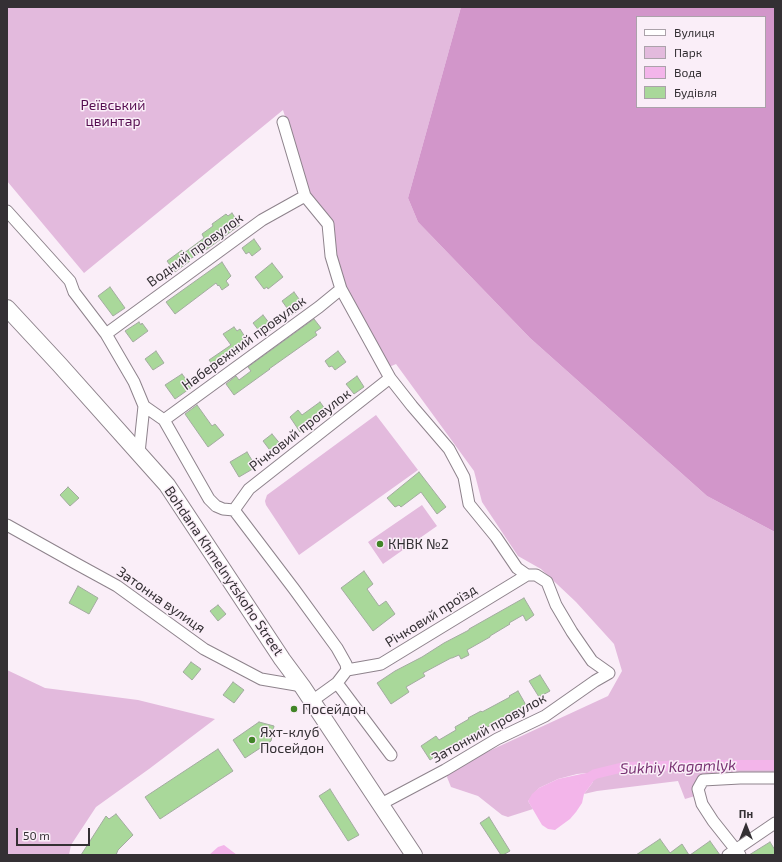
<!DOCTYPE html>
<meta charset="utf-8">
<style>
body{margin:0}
#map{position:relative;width:782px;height:862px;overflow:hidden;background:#faeef8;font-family:"Exo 2",sans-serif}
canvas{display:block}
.frame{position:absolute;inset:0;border:8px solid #343034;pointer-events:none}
.legend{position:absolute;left:636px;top:16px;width:130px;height:92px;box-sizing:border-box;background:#faeef8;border:1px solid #aba2aa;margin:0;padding:5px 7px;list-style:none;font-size:12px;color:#343034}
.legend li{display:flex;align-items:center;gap:8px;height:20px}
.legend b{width:20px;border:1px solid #aba2aa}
.north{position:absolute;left:726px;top:806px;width:40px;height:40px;-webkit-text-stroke:3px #faeef8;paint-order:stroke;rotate:0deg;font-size:11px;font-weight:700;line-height:16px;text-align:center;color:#343034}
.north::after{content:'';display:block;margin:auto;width:14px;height:18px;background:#343034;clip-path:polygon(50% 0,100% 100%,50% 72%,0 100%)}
.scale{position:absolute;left:16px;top:828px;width:74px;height:18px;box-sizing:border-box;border:2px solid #343034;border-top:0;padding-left:5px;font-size:12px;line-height:14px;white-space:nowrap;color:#343034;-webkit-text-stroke:3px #faeef8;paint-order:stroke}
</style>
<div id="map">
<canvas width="782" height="862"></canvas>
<div class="frame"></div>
<ul class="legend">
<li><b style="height:5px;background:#fff"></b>Вулиця</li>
<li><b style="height:11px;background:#e3badd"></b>Парк</li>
<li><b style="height:11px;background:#f3b5ea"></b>Вода</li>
<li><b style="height:11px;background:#a9d89a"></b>Будівля</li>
</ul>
<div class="north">Пн</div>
<div class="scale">50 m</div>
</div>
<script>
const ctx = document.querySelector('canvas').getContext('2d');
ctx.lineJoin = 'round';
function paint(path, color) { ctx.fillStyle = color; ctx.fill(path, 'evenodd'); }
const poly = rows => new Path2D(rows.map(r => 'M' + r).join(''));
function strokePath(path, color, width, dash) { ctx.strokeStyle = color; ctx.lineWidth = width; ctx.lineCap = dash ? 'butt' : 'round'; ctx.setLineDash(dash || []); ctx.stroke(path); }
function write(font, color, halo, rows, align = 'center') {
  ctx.font = font + ' "Exo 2",sans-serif'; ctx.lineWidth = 3; ctx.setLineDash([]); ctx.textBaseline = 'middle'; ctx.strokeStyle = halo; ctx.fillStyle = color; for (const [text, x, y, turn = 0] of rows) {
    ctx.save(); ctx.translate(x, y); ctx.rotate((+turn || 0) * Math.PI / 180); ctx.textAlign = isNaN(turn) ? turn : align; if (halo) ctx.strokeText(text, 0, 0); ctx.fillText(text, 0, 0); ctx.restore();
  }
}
paint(poly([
 [7,7,461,7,408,198,418,222,530,338,707,496,775,532,775,775,699,776,695,796,685,799,678,781,597,791,584,794,593,782,586,773,577,774,558,779,539,788,528,801,533,809,508,817,502,815,478,796,451,787,447,777,450,769,608,696,622,671,614,644,576,602,541,569,518,556,482,502,474,471,396,364,389,367,347,290,332,239,307,187,283,110,84,273,7,181],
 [376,415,418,470,299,555,266,505,265,501,267,495],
 [422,505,437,526,383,564,368,542],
 [7,670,45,688,138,700,215,719,149,769,96,807,71,845,69,855,7,855]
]), '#e3badd');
paint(poly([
 [461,7,775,7,775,532,707,496,530,338,418,222,408,198],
 [637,17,765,17,765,107,637,107]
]), '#d296ca');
paint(poly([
 [586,773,594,774,594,777,593,782,584,794,582,803,576,812,570,819,555,830,548,829,542,825,528,801,532,794,539,788,558,779],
 [224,845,237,855,209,855,218,847]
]), '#f3b5ea');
strokePath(poly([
 [584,781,595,774,624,767,707,765,775,765]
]), '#f3b5ea', 10);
const building = poly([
 [232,213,240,225,206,250,205,249,189,260,190,261,175,272,167,261,182,250,184,253,204,238,202,234,213,226,212,224,226,214,228,216,232,213],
 [254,239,261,249,252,256,249,252,246,254,242,248,254,239],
 [222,262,231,276,226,281,229,285,222,290,219,285,218,286,216,283,175,314,166,302,222,262],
 [272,263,283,277,268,289,267,287,264,289,255,277,272,263],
 [110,287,125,308,113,316,98,296,110,287],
 [294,292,304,306,292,315,282,301,294,292],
 [263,315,273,328,263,336,253,323,263,315],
 [314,319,321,328,315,332,317,335,269,369,270,369,234,395,226,384,236,376,239,380,251,371,248,367,314,319],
 [139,322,141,325,142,323,148,331,133,342,125,331,139,322],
 [234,327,237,331,240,329,250,345,229,359,216,369,209,360,231,345,223,334,234,327],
 [156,351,164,363,153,370,145,359,156,351],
 [338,351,346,362,335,370,332,366,329,367,325,361,338,351],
 [182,374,192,387,175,399,165,385,182,374],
 [357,376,364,387,354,394,346,384,357,376],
 [320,402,328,413,300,432,290,417,298,410,302,415,320,402],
 [197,405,212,426,215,424,224,435,208,447,185,414,197,405],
 [272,434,282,446,272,453,263,441,272,434],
 [247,452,256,467,239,477,230,462,247,452],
 [419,472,446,507,437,514,421,492,401,507,399,505,395,507,387,498,419,472],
 [68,487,79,498,70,506,60,495,68,487],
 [364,571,373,584,367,589,379,606,386,601,395,614,373,631,341,588,364,571],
 [78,586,98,598,89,614,69,603,78,586],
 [524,598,534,615,526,621,523,615,509,623,510,624,490,636,490,637,467,650,469,655,461,659,459,655,452,658,451,658,423,673,425,676,406,687,409,692,391,704,377,683,395,671,422,657,444,643,469,630,469,629,524,598],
 [218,605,226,614,218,621,210,611,218,605],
 [191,662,201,669,192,680,183,672,191,662],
 [540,675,550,691,539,697,529,681,540,675],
 [233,682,244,690,234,703,223,695,233,682],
 [518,691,526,705,456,745,455,743,430,760,421,746,436,736,439,740,456,730,455,727,469,719,468,718,481,711,482,712,510,697,509,696,518,691],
 [259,722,274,726,271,741,245,758,233,740,259,722],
 [218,749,233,771,160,819,145,797,218,749],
 [330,789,359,835,348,841,319,796,330,789],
 [116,814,133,835,118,850,116,855,81,855,106,816,109,819,116,814],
 [489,817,510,851,503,855,501,855,480,823,489,817],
 [660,839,670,853,682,844,689,855,636,855,660,839],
 [710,841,720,855,690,855,710,841],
 [770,842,775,850,775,855,749,855,770,842]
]);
paint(building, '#a9d89a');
strokePath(building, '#a3aba0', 1);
const minor = poly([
 [283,122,305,196,328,224,331,256,341,289,390,378,412,406,449,449,464,477,469,504,496,537,517,568,527,575,536,575,547,582,556,605,572,632,592,661,609,673,595,681,545,716,497,739,445,770,381,804],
 [7,211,70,281,74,292,106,334,134,382,144,406,164,420,209,499,216,506,223,509,234,510,294,589,337,648,346,664,347,670,337,683,391,755],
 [106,334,262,220,305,196],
 [164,420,319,307,341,289],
 [139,453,144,406],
 [234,510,249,489,390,378],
 [7,525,75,563,117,586,204,649,261,679,302,686],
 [347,670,381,664,527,575],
 [312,701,337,683],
 [728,855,775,823],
 [740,855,713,821,702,804,698,789,703,780,740,778,775,778]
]);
const secondary = poly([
 [7,308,59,364,167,485,282,659,302,686,414,855]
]);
strokePath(minor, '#8e838c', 13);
strokePath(secondary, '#8e838c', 18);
strokePath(minor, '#fff', 11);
strokePath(secondary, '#fff', 16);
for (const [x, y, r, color] of [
 [380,544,4,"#418427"],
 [294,709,4,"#418427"],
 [252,740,4,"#418427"]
]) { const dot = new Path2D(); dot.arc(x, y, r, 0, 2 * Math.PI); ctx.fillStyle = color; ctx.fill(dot); strokePath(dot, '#faeef8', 1.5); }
write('14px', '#550d50', '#faeef8', [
 ["Реївський",113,105],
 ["цвинтар",113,121]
]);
write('14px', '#343034', '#faeef8', [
 ["Водний провулок",195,250,-36],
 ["Набережний провулок",244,343,-36],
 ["Річковий провулок",300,430,-38],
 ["Bohdana Khmelnytskoho Street",224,571,56],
 ["Затонна вулиця",161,600,35],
 ["Річковий проїзд",431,616,-32],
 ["Затонний провулок",489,728,-29]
]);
write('14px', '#343034', '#faeef8', [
 ["КНВК №2",388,544],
 ["Посейдон",302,709],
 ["Яхт-клуб",260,732],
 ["Посейдон",260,748]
], 'left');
write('italic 15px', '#793373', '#faeef8', [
 ["Sukhiy Kagamlyk",678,767,-2]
]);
</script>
